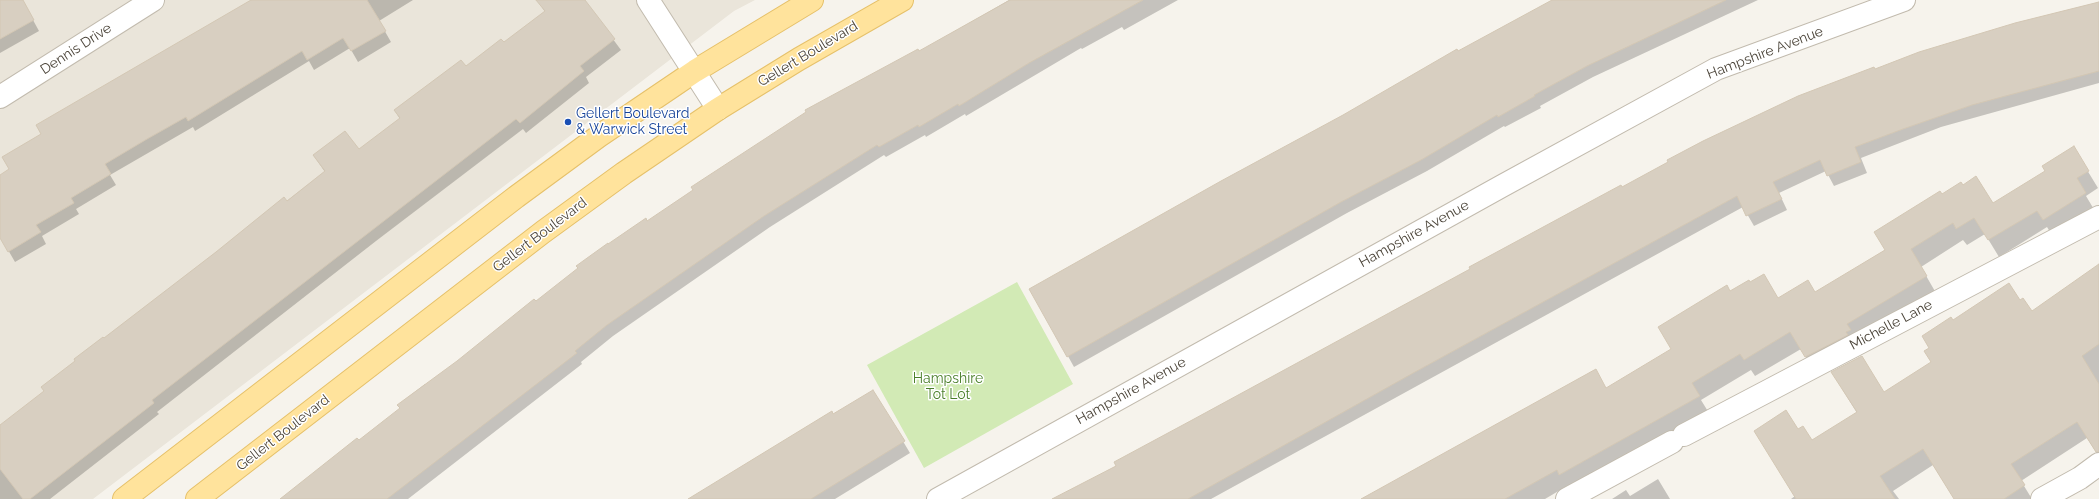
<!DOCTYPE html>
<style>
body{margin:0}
canvas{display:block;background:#f6f3ec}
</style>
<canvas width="2099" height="499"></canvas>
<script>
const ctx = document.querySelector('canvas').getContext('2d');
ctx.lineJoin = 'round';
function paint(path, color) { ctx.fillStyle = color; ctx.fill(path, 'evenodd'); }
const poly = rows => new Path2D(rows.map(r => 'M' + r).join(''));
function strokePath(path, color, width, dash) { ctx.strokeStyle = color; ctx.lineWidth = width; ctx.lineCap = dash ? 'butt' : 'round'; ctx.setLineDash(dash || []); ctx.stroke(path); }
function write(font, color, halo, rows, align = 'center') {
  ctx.font = font + ' Raleway,sans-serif'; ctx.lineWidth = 3; ctx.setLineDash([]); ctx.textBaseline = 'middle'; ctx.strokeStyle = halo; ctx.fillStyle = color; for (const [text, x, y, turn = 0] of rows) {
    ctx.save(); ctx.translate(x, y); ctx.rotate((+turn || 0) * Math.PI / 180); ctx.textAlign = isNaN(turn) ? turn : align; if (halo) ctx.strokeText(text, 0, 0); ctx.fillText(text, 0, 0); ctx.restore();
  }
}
paint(poly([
 [0,0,755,0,734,11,93,499,0,499]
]), '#eae5da');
paint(poly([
 [1017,282,1073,384,924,468,867,365]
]), '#d2eab5');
paint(poly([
 [0,0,22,0,39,31,0,53],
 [252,0,413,0,379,21,391,42,358,62,350,48,314,70,309,61,195,131,193,127,110,175,116,185,76,209,79,214,42,236,46,244,15,262,0,236,0,176,10,170,42,135],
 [540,0,584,0,621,50,586,77,589,83,526,133,523,129,376,241,157,412,159,414,50,499,0,499,0,427,45,391,104,340,325,172,314,156,359,150,400,119,395,111,504,44,545,12,538,1],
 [1009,0,1178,0,1124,30,1122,27,1082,49,1081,48,966,116,965,114,926,137,925,135,886,157,884,155,770,227,613,336,581,362,582,364,408,499,282,499,401,409,398,405,425,384,427,386,535,302,647,222,919,52],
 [1555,0,1758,0,1593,77,1540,106,1541,108,1505,127,1504,126,1427,171,1347,213,1074,367,1031,290],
 [2099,5,2099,83,1941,127,1861,158,1867,173,1834,186,1826,171,1779,193,1787,210,1754,226,1743,207,1211,499,1057,499,1392,313,1391,312,1622,188,1875,70],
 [2073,147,2098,188,2086,196,2095,211,2053,237,2047,227,1999,257,1985,234,1967,245,1963,240,1921,267,1936,293,1815,373,1801,349,1755,376,1751,370,1701,400,1709,413,1625,461,1567,486,1545,499,1364,499,1606,389,1672,350,1730,292,1750,283,1778,300,1815,294,1885,250,1942,195,1963,186,1993,204,2046,172],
 [2099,280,2099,457,2087,438,2021,481,2032,499,1955,499,1933,465,1893,491,1899,499,1791,499,1795,496,1798,431,1812,442,1857,413,1842,389,1884,393,1932,363,1930,349,1953,322,2020,301,2031,312],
 [873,391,910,453,835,499,689,499,831,413,833,415],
 [1658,479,1670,499,1612,499,1626,490,1630,496]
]), '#0003');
const building = poly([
 [0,0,23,0,34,20,0,39,0,0],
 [251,0,367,0,386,31,351,51,343,38,307,60,302,51,188,121,186,117,147,139,105,164,111,174,71,198,74,203,36,225,41,232,8,252,0,238,0,175,9,169,2,157,41,134,36,125,251,0],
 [536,0,585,0,615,39,580,66,584,71,520,123,516,119,222,346,152,400,154,403,30,499,23,499,0,469,0,425,44,391,41,387,75,361,74,359,103,337,104,338,216,252,284,197,287,201,325,171,313,155,345,131,359,149,400,118,394,110,461,60,466,66,501,39,504,42,545,11,536,0],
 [1010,0,1143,0,1029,63,959,106,958,104,919,127,918,125,879,147,877,145,764,216,607,325,575,351,577,353,387,499,280,499,357,438,359,440,400,408,397,405,457,361,534,299,536,301,578,268,576,266,608,243,608,244,646,218,647,221,693,190,691,187,806,112,805,110,918,49,919,51,1010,0],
 [1552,0,1726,0,1587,66,1534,95,1535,96,1498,117,1497,115,1421,160,1341,202,1067,357,1029,289,1221,181,1343,115,1457,49,1458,51,1552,0],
 [2099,2,2099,71,1972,105,1903,129,1855,147,1861,162,1827,176,1820,160,1773,182,1782,199,1746,216,1737,196,1415,372,1188,499,1052,499,1116,466,1114,462,1194,419,1470,269,1469,267,1621,185,1622,187,1668,162,1667,160,1703,141,1798,96,1874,67,1875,69,1919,52,2015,23,2099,2],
 [2074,146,2089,171,2077,178,2086,193,2043,220,2037,211,1988,240,1974,218,1956,229,1953,223,1911,249,1927,276,1847,324,1851,330,1846,332,1848,335,1817,351,1805,357,1790,332,1744,360,1740,354,1692,383,1700,396,1559,475,1557,470,1505,499,1361,499,1596,369,1606,388,1671,349,1658,327,1727,285,1730,291,1749,280,1750,282,1764,274,1778,298,1808,280,1815,292,1885,250,1874,232,1940,191,1942,194,1961,182,1963,185,1976,176,1993,203,2045,171,2042,166,2074,146],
 [2099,264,2099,344,2082,356,2099,384,2099,452,2096,452,2077,422,2011,464,2025,485,2004,499,1954,499,1923,449,1880,476,1895,499,1796,499,1754,431,1786,410,1798,429,1803,426,1812,440,1857,412,1831,372,1862,356,1884,392,1931,362,1924,351,1929,348,1922,336,1951,317,1953,320,2009,283,2020,300,2023,298,2032,311,2099,264],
 [873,390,905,441,811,499,688,499,832,411,833,414,873,390]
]);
paint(building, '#d8cfc1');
strokePath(building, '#d3c7b4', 1);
const minor = poly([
 [648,0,718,109],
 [0,97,153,0],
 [1684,435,2099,217],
 [938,499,1502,186,1716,69,1904,0],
 [1567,499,1672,442],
 [2042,499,2080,478,2099,464]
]);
const major = poly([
 [124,499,516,197,599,136,695,71,812,0],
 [197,499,543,232,624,173,718,109,799,59,902,0]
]);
strokePath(minor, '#c2bbae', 24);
strokePath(major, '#e6c16a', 24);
strokePath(minor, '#fff', 22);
strokePath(major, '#ffe39c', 22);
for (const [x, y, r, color] of [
 [568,122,4,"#1a4fb4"]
]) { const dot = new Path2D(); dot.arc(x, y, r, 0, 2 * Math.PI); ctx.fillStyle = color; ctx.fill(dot); strokePath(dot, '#fff', 1.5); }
write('14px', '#4b4439', '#fff', [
 ["Dennis Drive",76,49,-33],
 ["Hampshire Avenue",1765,53,-21],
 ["Gellert Boulevard",808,54,-31],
 ["Hampshire Avenue",1414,234,-29],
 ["Gellert Boulevard",540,235,-37],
 ["Michelle Lane",1891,325,-28],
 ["Hampshire Avenue",1131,391,-29],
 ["Gellert Boulevard",283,433,-38]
]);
write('14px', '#164399', '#fff', [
 ["Gellert Boulevard",576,114],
 ["& Warwick Street",576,130]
], 'left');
write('14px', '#4a7f2a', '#fff', [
 ["Hampshire",948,379],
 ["Tot Lot",948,395]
]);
</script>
